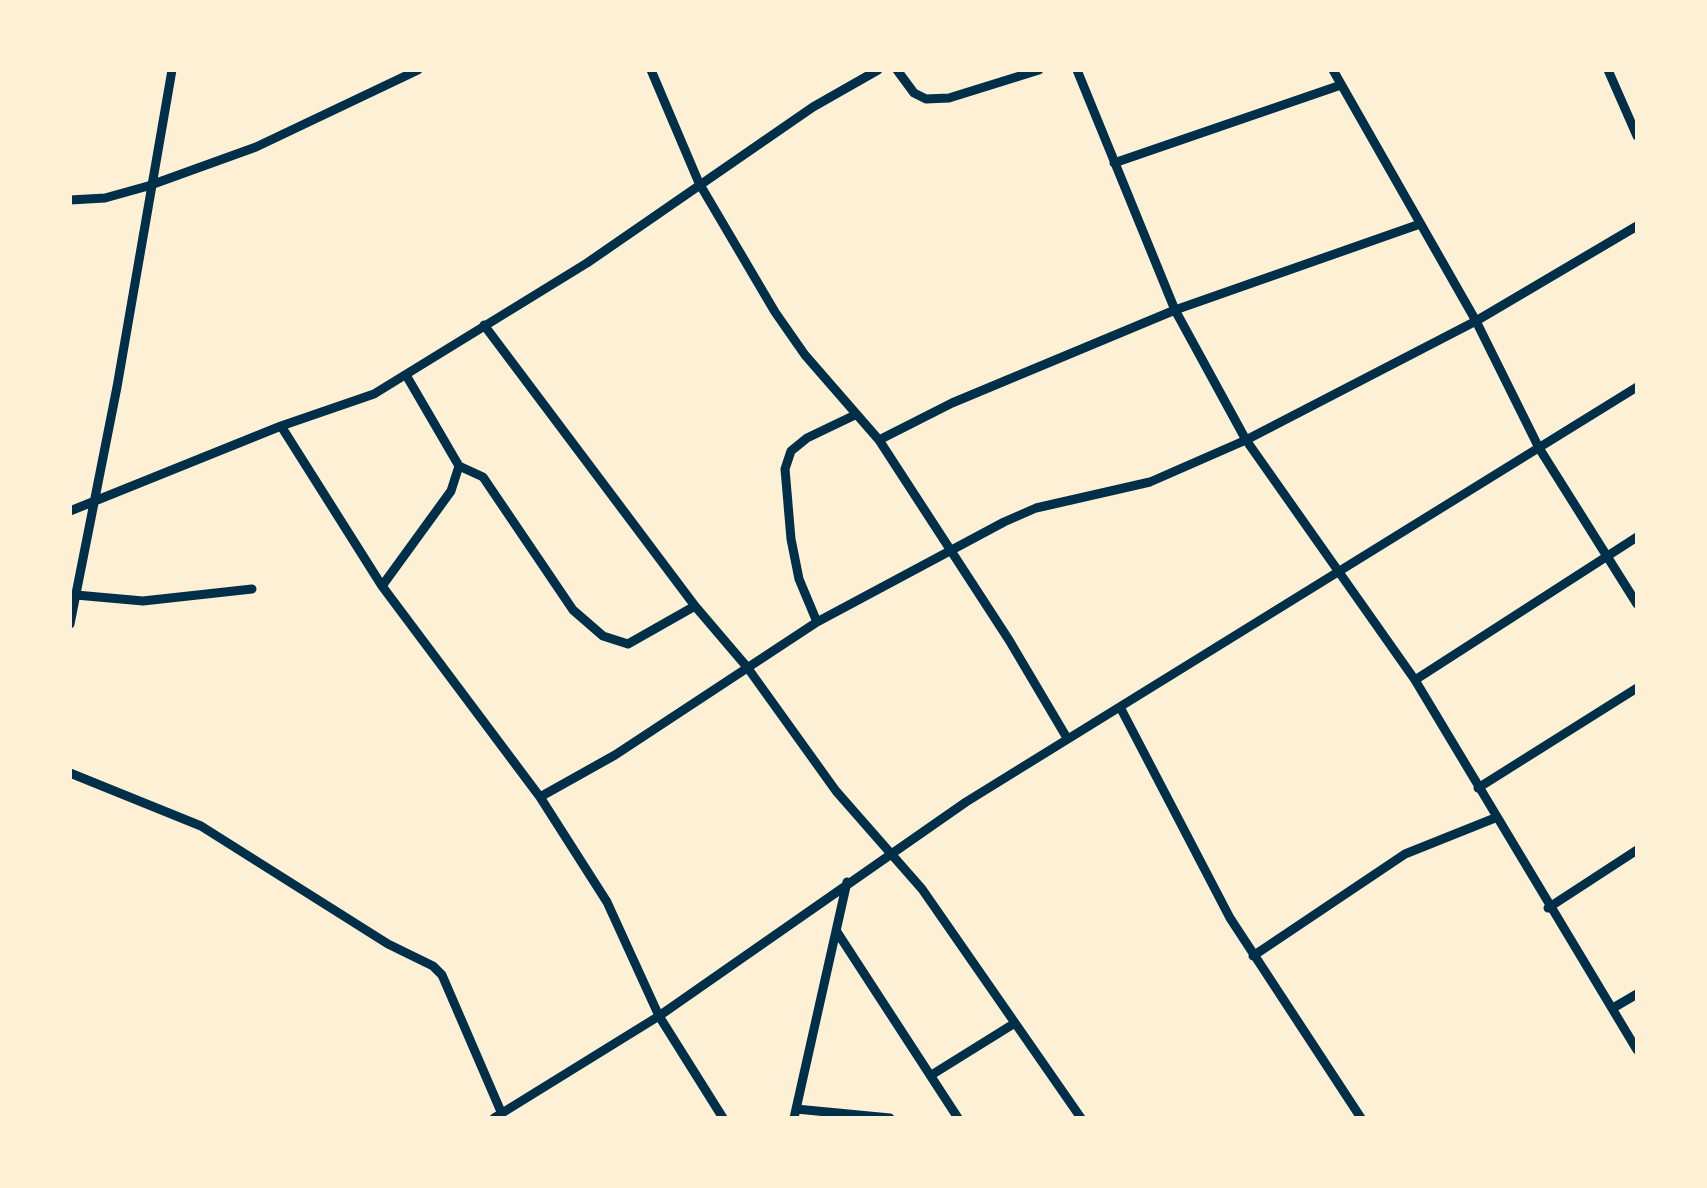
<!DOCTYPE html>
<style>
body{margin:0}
#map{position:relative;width:1707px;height:1188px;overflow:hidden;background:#fdf0d5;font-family:"Varela Round",sans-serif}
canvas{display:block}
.frame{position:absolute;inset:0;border:72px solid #fdf0d5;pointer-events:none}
</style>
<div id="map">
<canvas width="1707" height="1188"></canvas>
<div class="frame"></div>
</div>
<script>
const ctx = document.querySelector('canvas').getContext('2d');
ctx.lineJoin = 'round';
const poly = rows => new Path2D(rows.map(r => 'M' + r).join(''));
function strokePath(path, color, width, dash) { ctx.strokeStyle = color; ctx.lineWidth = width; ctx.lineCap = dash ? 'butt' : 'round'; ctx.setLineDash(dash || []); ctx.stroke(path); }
strokePath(poly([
 [651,70,699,183,775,312,805,355,879,440,1009,640,1067,738],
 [897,70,914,93,926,99,949,98,1039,70],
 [1077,70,1175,310,1246,440,1415,680,1637,1050],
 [1333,70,1476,321,1539,448,1637,604],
 [1608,70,1637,136],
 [1114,163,1341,85],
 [70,200,105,198,148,186,256,147,418,70],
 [484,325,695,606,747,667,836,791,922,889,1081,1118],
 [281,426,382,586,540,797,607,902,659,1016,723,1118],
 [879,440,952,403,1175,310,1420,224],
 [459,466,483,477,573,610,603,636,628,644,695,606],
 [70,511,281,426,374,394,587,263,813,107,878,70],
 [382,586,451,491,459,466,406,375],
 [76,595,143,601,252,589],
 [817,622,799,579,791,539,785,469,791,451,807,438,855,415],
 [70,624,117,387,172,70],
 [1415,680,1637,537],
 [1120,707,1230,918,1361,1118],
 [70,773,201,826,388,944,433,966,442,975,502,1114],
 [1478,788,1637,688],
 [540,797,615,755,817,622,1004,522,1036,508,1150,482,1246,440,1476,321,1637,226],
 [1548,908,1637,850],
 [837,932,958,1118],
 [1253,956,1405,854,1495,818],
 [1613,1008,1637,994],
 [933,1074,1015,1023],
 [796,1109,890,1118],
 [494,1118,659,1016,966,802,1637,387],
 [794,1118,847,882]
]), '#003049', 9);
</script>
